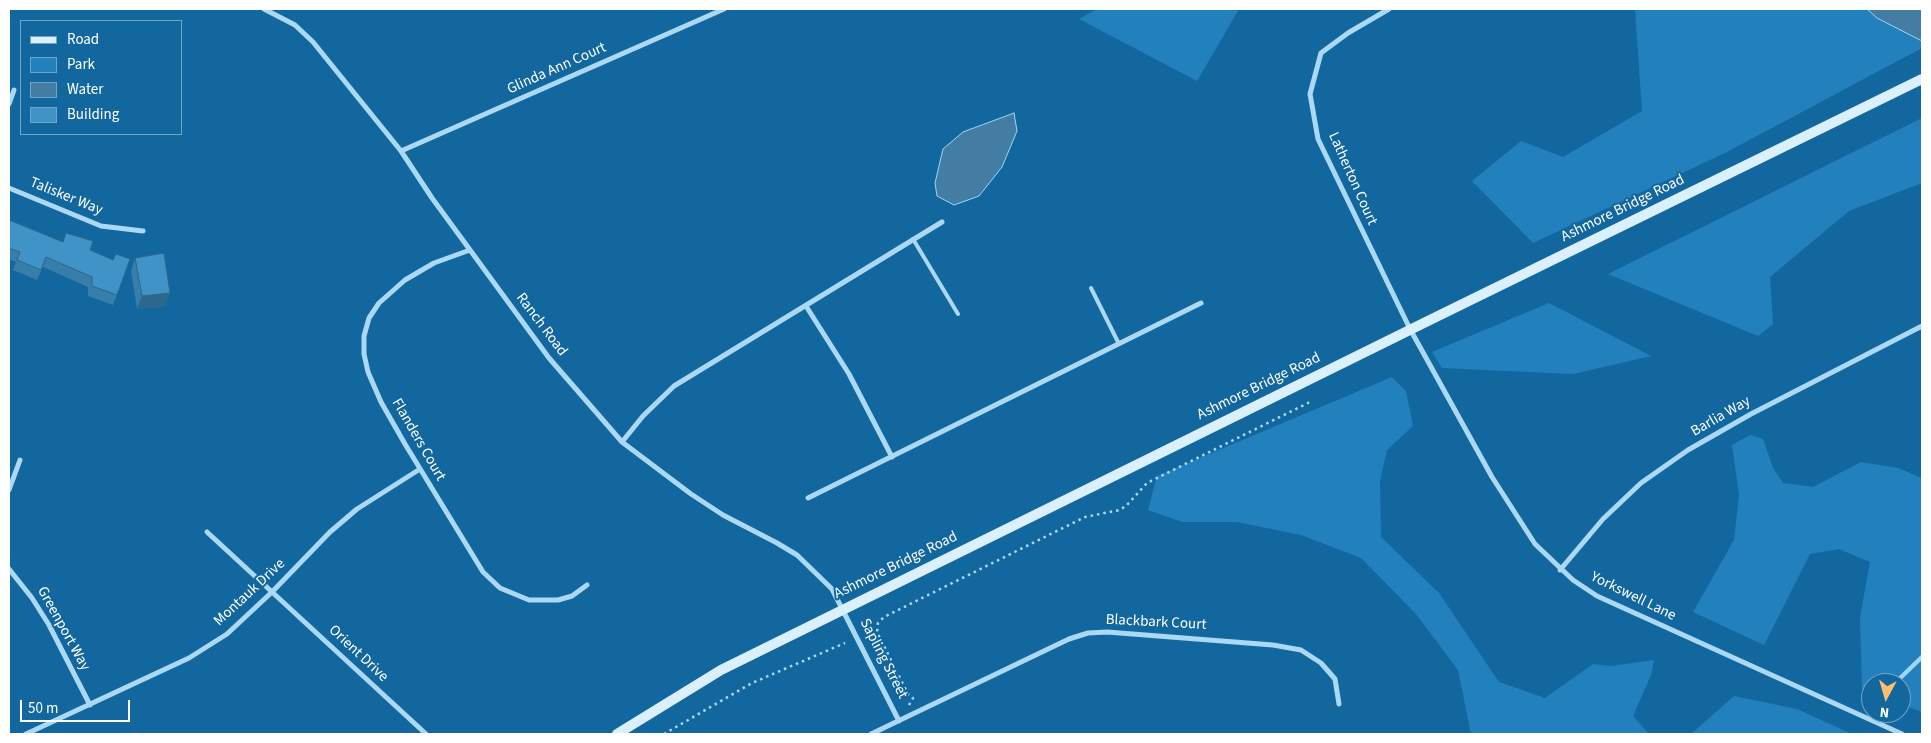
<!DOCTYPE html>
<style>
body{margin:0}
#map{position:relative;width:1931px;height:743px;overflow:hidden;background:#13679f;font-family:"Source Sans 3",sans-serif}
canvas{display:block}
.frame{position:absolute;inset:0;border:10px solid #fff;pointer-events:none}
.legend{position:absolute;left:20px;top:20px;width:162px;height:115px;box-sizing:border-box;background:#13679f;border:1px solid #71a4c5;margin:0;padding:6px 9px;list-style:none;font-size:15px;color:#fff}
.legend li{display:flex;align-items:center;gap:10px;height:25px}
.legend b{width:25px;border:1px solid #71a4c5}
.north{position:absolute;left:1861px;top:673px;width:50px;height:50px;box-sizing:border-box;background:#13679f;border:1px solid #71a4c5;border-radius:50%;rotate:186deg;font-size:14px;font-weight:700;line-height:20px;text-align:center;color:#fff}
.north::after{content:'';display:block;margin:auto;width:18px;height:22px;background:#ffbe6f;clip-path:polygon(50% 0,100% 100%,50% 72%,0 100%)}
.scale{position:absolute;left:20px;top:700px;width:110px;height:22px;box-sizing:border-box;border:2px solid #fff;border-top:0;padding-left:6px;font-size:15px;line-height:18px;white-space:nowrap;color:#fff;-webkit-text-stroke:4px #13679f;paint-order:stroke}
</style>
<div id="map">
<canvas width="1931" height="743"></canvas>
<div class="frame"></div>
<ul class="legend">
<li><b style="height:6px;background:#dbf0fd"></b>Road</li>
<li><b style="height:14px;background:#2281bc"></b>Park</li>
<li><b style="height:14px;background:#437da4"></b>Water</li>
<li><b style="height:14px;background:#4093c7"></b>Building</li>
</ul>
<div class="north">N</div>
<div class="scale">50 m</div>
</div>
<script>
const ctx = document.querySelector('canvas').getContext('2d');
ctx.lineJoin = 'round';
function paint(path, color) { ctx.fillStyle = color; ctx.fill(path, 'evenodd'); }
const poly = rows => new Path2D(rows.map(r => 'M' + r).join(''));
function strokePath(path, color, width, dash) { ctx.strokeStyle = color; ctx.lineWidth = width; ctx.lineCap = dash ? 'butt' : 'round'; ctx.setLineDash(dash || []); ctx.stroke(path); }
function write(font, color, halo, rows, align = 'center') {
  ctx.font = font + ' "Source Sans 3",sans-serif'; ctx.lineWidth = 4; ctx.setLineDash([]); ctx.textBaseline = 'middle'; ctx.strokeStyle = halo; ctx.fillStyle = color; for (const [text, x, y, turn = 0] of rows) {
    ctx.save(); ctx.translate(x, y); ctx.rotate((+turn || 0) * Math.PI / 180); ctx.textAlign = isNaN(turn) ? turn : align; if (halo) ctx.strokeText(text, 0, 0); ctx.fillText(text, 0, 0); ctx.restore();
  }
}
paint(poly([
 [1097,9,1239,9,1197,81,1079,19],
 [1635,9,1879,9,1922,24,1922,48,1727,152,1533,243,1472,181,1521,141,1563,157,1642,111],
 [1922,118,1922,183,1849,211,1770,277,1773,324,1758,336,1608,274],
 [1549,303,1651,356,1573,374,1442,368,1432,352],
 [1392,377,1406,391,1413,426,1387,450,1380,481,1381,537,1439,593,1499,682,1545,698,1593,664,1612,666,1654,660,1651,675,1633,716,1649,734,1471,734,1458,670,1416,614,1361,558,1301,535,1237,522,1182,522,1148,510,1157,476],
 [1750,435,1763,439,1773,468,1783,483,1813,487,1861,462,1898,468,1922,478,1922,712,1901,704,1901,683,1871,683,1871,693,1862,690,1860,617,1870,562,1839,549,1810,554,1764,645,1693,612,1734,540,1739,495,1732,445],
 [1734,696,1797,709,1852,734,1691,734]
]), '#2281bc');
const water = poly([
 [1867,9,1922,9,1922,41,1877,18,1867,9],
 [1014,113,1017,131,1002,167,979,196,954,205,937,196,935,183,943,149,963,132,1014,113]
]);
paint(water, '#437da4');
strokePath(water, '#9ed6f7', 1);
strokePath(poly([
 [1895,683,1922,657]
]), '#9ed6f7', 4.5);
strokePath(poly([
 [909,705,913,698,908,694,877,632,878,623,884,617,1085,517,1120,510,1127,505,1147,483,1312,401],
 [664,734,752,683,845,643]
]), '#abd8f4', 2.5, [2.5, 4]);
strokePath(poly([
 [913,239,958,314],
 [1091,288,1119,344]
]), '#abd8f4', 4);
strokePath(poly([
 [264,9,295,25,313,42,401,151,432,198,549,358,622,442,691,494,723,515,777,543,797,555,832,589,899,721],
 [1389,9,1348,33,1321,53,1310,94,1318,139,1410,329,1492,477,1535,544,1573,580,1597,596,1902,734],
 [9,104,14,90],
 [401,151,724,9],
 [9,188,101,226,143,231],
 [470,250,434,263,405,280,379,303,369,318,364,336,364,354,368,372,381,402,405,444,483,572,500,588,529,600,558,600,572,596,587,585],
 [806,306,849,374,892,457],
 [622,442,643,416,674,386,942,222],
 [9,490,20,460],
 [808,498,1201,303],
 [207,532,426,734],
 [9,569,32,598,49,625,90,705],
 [1560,570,1603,519,1641,483,1688,450,1751,414,1922,326],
 [26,734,189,658,227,634,272,592,330,532,357,509,420,469],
 [871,734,1069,639,1088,633,1107,632,1273,645,1301,650,1321,663,1335,679,1339,704]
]), '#abd8f4', 5);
strokePath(poly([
 [617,734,721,670,1436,317,1922,79]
]), '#dbf0fd', 10);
paint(poly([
 [9,220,63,242,90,250,113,260,130,259,113,305,88,296,88,287,43,267,37,280,13,270,16,262,9,259],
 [135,258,165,306,137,309,131,271]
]), '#377eab');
paint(poly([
 [170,293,165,306,137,309,142,296]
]), '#2d678b');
const building = poly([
 [9,220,63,242,66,233,93,241,90,250,113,260,116,254,130,259,117,295,92,286,92,277,46,257,41,270,17,260,20,252,9,248,9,220],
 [164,253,170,293,142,296,135,258,164,253]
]);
paint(building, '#4093c7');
strokePath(building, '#2d678b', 1);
write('15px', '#fff', '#13679f', [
 ["Glinda Ann Court",557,69,-24],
 ["Latherton Court",1352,179,66],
 ["Talisker Way",66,197,22],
 ["Ashmore Bridge Road",1623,209,-26],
 ["Ranch Road",541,325,53],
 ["Ashmore Bridge Road",1259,387,-26],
 ["Barlia Way",1721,417,-30],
 ["Flanders Court",418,440,60],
 ["Ashmore Bridge Road",896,566,-26],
 ["Montauk Drive",250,593,-43],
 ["Yorkswell Lane",1633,597,26],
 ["Blackbark Court",1156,623,3],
 ["Greenport Way",63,629,61],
 ["Orient Drive",358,654,43],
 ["Sapling Street",883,659,63]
]);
</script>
